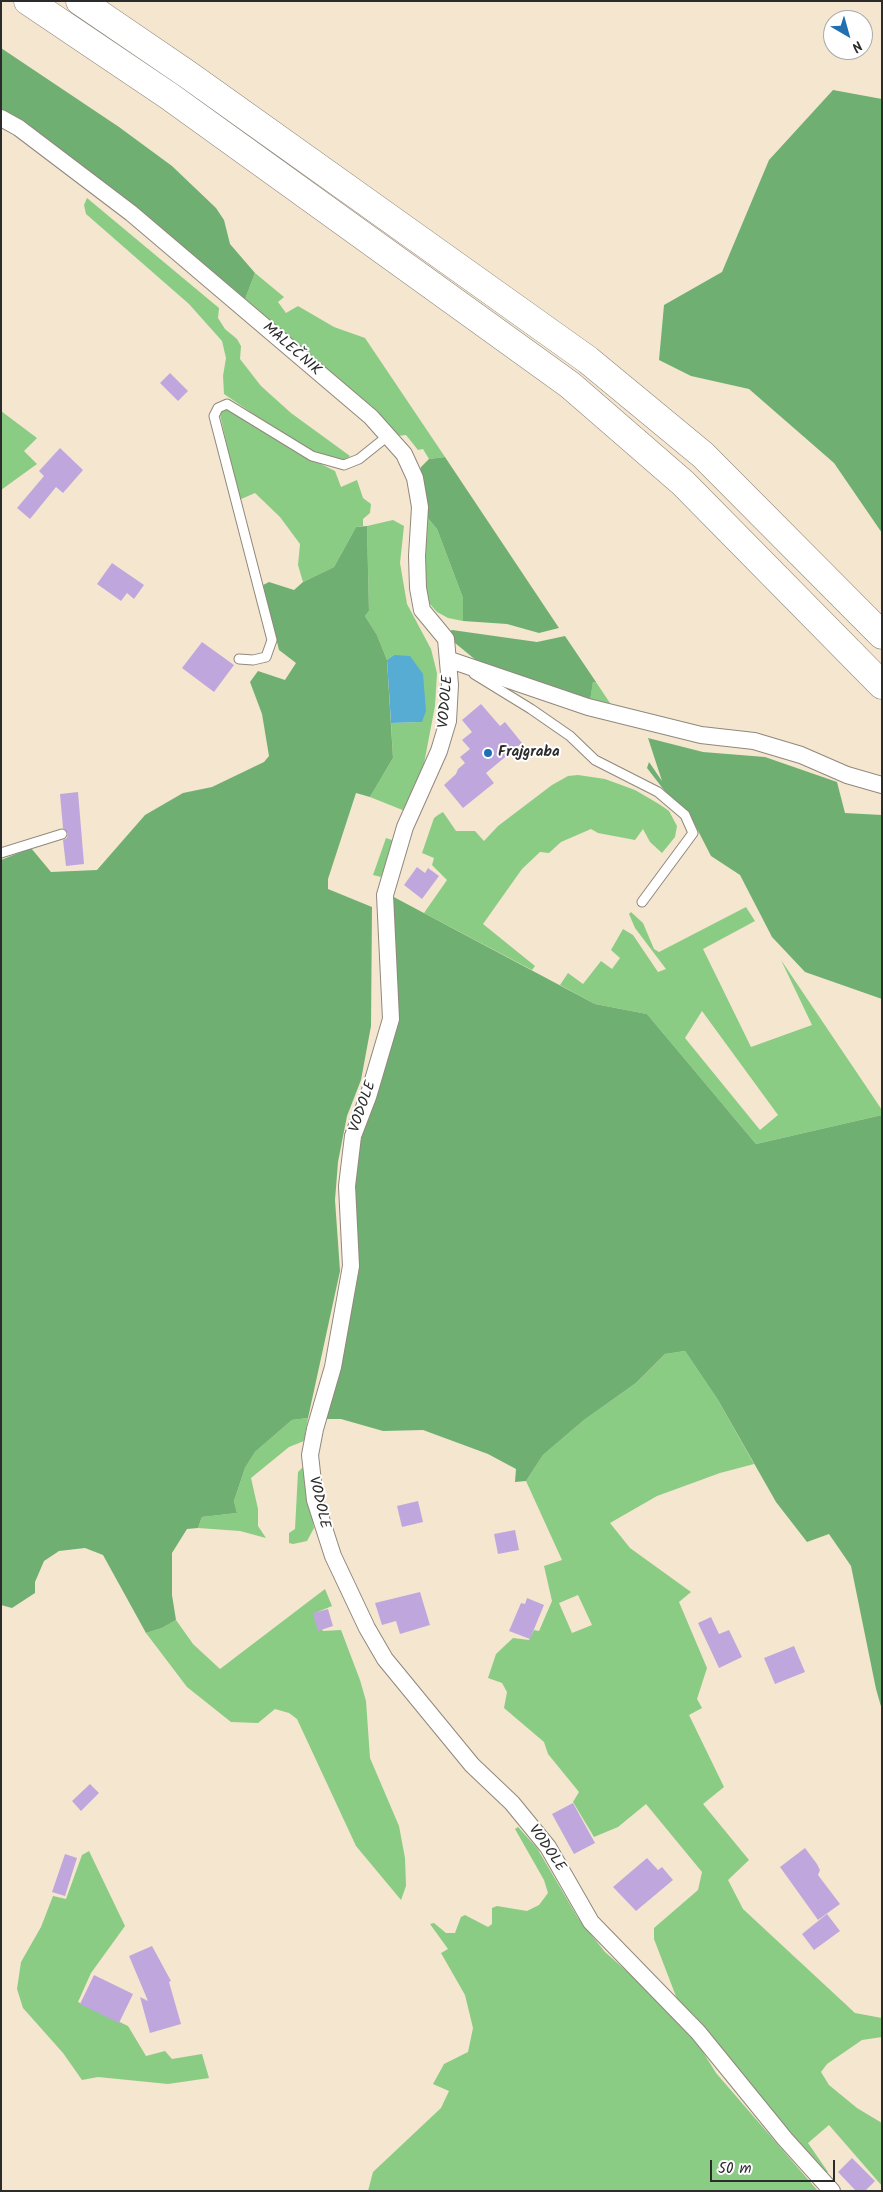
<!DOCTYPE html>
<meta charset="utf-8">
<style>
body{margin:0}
#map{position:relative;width:883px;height:2192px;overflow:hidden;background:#f5e6cf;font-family:Kalam,sans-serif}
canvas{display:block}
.frame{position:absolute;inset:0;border:2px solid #2b2b2b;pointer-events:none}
.north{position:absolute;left:823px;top:10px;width:50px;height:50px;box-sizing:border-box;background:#fff;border:1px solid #aaa;border-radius:50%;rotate:142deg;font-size:14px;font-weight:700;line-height:20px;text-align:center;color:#2b2b2b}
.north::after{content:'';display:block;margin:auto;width:18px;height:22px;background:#1f6fb2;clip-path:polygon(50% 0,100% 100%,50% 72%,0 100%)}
.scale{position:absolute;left:710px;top:2160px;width:125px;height:22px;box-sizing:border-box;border:2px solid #2b2b2b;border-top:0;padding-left:6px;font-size:15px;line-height:18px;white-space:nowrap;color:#2b2b2b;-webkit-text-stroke:4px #fff;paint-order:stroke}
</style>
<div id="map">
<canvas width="883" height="2192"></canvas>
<div class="frame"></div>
<div class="north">N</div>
<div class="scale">50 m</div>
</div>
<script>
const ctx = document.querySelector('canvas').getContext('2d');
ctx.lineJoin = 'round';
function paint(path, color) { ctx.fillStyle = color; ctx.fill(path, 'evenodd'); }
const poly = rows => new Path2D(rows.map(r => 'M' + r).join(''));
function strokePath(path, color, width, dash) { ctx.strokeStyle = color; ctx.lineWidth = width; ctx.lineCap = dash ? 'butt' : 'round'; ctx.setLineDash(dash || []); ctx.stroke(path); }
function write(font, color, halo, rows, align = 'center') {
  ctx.font = font + ' Kalam,sans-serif'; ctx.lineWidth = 4; ctx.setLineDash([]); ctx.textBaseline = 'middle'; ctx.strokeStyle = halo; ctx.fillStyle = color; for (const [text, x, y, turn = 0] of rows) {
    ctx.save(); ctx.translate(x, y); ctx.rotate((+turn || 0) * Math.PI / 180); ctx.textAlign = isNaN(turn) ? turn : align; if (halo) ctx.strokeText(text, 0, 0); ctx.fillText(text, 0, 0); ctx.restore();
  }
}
paint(poly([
 [87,198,219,308,218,318,225,329,237,339,241,346,240,359,261,386,291,413,350,456,344,461,323,457,302,447,224,394,223,376,226,358,222,341,189,304,86,214,84,205],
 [255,273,284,297,278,302,286,313,298,306,334,327,365,338,445,457,429,459,423,449,418,450,406,435,397,436,244,302],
 [226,406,307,457,335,471,341,487,357,480,363,498,371,504,370,513,363,519,363,526,356,527,334,567,303,582,298,565,300,544,280,517,255,493,239,500,219,410],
 [1,411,37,438,24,451,37,464,1,490],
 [426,516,437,529,463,598,463,621,448,618,437,612,429,603,422,588],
 [393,520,404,526,400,563,407,604,431,649,437,673,435,706,422,774,405,811,370,797,393,758,391,723,422,722,394,655,387,660,377,635,365,616,369,611,367,526],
 [593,681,596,682,612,706,590,701],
 [578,775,605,779,635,790,659,804,669,811,677,826,675,837,662,853,650,842,643,829,635,840,598,833,591,829,561,842,549,853,540,852,522,869,483,924,535,966,532,970,424,913,447,880,432,865,434,858,422,853,434,818,438,815,443,812,456,831,475,831,484,841,498,826,552,785,568,776],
 [386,838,395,841,381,877,373,875],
 [746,907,755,921,703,949,751,1047,812,1025,781,960,882,1110,882,1115,756,1144,647,1014,595,1004,560,985,568,973,583,984,601,961,612,969,620,958,611,950,623,929,633,935,658,972,666,969,635,928,629,914,631,912,643,923,654,949,659,952],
 [702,1011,778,1115,760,1130,685,1038],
 [685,1351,718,1400,754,1464,720,1473,657,1496,610,1523,630,1548,691,1592,679,1602,707,1668,697,1699,702,1708,689,1715,724,1787,703,1804,749,1860,728,1880,743,1909,855,2013,882,2018,882,2037,862,2040,827,2064,821,2072,829,2085,857,2108,882,2123,882,2186,829,2125,808,2143,828,2172,823,2175,677,1999,654,1939,654,1928,698,1890,702,1872,646,1804,618,1827,594,1837,573,1802,579,1792,548,1754,544,1742,504,1708,507,1692,502,1683,488,1678,496,1654,513,1638,529,1640,534,1630,539,1631,552,1601,544,1566,562,1560,526,1481,543,1455,584,1420,636,1383,665,1354],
 [578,1595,592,1625,572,1633,559,1603],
 [308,1418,304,1441,289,1447,251,1478,258,1509,258,1526,266,1538,240,1531,198,1528,202,1517,237,1513,234,1501,245,1468,255,1452,292,1420],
 [303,1467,314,1528,307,1541,293,1544,289,1543,289,1533,295,1529,298,1472],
 [325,1589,332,1606,315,1613,323,1631,341,1630,360,1680,366,1701,370,1758,399,1826,405,1858,406,1886,401,1900,356,1846,297,1719,289,1713,275,1709,258,1723,231,1722,187,1687,146,1633,162,1628,176,1620,193,1644,220,1669],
 [518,1827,537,1848,578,1918,605,1952,655,1996,698,2044,716,2073,818,2191,368,2191,373,2172,441,2108,449,2091,433,2084,444,2064,468,2052,473,2028,465,1995,441,1953,448,1949,430,1924,434,1923,446,1933,455,1933,461,1917,465,1915,488,1927,492,1924,492,1908,497,1906,527,1911,539,1905,548,1893,544,1880,515,1829],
 [89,1851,125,1926,91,1973,78,2002,128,2026,146,2056,165,2051,172,2059,202,2054,209,2078,168,2084,98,2077,82,2080,63,2053,23,2008,17,1989,21,1962,41,1927,53,1896,66,1899,82,1855]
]), '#8acc84');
paint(poly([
 [1,48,119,127,172,166,216,208,224,220,230,244,255,273,244,302,1,114],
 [833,90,882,99,882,533,834,463,749,389,691,376,659,360,664,305,722,272,769,160],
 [445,457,559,628,539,633,507,624,463,621,463,598,437,529,426,516,425,485,420,470,421,467,429,459],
 [367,526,369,611,365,616,377,635,387,660,393,758,370,797,356,793,328,879,328,889,372,907,371,1026,361,1080,347,1116,338,1162,335,1200,340,1271,308,1418,292,1420,255,1452,245,1468,234,1501,237,1513,202,1517,198,1528,187,1529,172,1553,172,1595,176,1620,162,1628,146,1633,103,1555,85,1548,59,1551,44,1561,35,1582,35,1593,12,1608,1,1605,1,860,31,848,51,872,97,870,145,815,183,793,212,787,264,762,269,756,262,714,250,682,258,671,285,680,296,663,279,650,263,585,269,582,294,590,303,582,334,567,356,527],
 [452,630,537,642,565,636,596,682,593,682,590,701,483,666,449,638,447,633],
 [648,738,703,752,765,757,837,782,845,813,882,815,882,999,805,972,772,937,740,875,711,856,692,819,675,800,691,825,647,768,649,762,662,781],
 [390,895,595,1004,647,1014,756,1144,882,1115,882,1710,876,1689,851,1566,829,1534,807,1542,776,1502,718,1400,685,1351,665,1354,636,1383,584,1420,543,1455,526,1481,515,1482,516,1469,488,1454,423,1430,383,1431,341,1419,325,1419,339,1369,353,1175,385,1038]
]), '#6fb072');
paint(poly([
 [394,655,410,656,423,674,426,711,422,722,391,723,387,660]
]), '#57acd3');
paint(poly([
 [170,373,188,391,178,401,160,383],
 [60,448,83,470,63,493,56,487,30,519,17,508,44,476,39,471],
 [112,563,144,585,134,599,127,593,121,601,97,584],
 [202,642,234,665,214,692,182,668],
 [481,704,500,726,505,722,522,743,486,773,494,783,463,808,444,785,456,774,458,769,465,763,460,757,470,749,462,740,472,732,462,720],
 [78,792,84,864,66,866,63,840,67,838,68,833,63,828,60,794],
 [417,867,425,873,428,868,439,876,422,899,404,885],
 [418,1501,423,1522,402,1527,397,1506],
 [515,1530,519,1550,498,1554,494,1534],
 [420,1592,430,1625,400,1634,396,1621,382,1625,375,1603],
 [527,1598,544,1605,530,1639,509,1631,521,1603,525,1604],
 [328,1609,333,1626,318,1631,313,1613],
 [711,1617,719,1634,729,1630,742,1657,719,1668,698,1623],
 [794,1646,805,1672,775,1684,764,1658],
 [90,1784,99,1793,81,1811,72,1801],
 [573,1803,595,1843,574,1854,552,1814],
 [805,1848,817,1864,820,1870,818,1875,840,1904,818,1920,780,1867],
 [65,1854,77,1858,65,1896,52,1892],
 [647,1858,658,1870,662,1867,673,1880,636,1911,613,1887],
 [827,1914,840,1931,814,1950,802,1934],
 [152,1946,171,1981,169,1982,181,2024,150,2033,140,1997,148,2001,129,1956],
 [94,1975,133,1994,119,2023,80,2004],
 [852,2158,875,2181,865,2191,856,2191,838,2172]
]), '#bfa7de');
const service = poly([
 [239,659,253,660,266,657,272,640,214,416,218,408,227,404,312,456,344,465,359,459,389,435],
 [474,674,531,709,570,736,595,760,658,792,685,815,693,833,642,902],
 [1,853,62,834]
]);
const minor = poly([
 [1,118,19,128,131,213,371,417,404,454,415,478,420,507,417,556,418,588,422,610,446,639,450,685,448,721,439,751,405,827,385,895,391,1019,368,1097,353,1136,347,1186,351,1266,333,1367,315,1429,310,1455,315,1500,333,1556,367,1628,385,1659,472,1765,512,1803,548,1847,591,1922,698,2032,785,2139,832,2191],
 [450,660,588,707,701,735,754,741,801,755,847,775,882,785]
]);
const motorway = poly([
 [28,1,169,96,570,385,683,483,882,685],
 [80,1,187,74,588,360,703,455,882,635]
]);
strokePath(service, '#90887d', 11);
strokePath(minor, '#90887d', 18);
strokePath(motorway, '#90887d', 29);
strokePath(service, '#fff', 9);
strokePath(minor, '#fff', 16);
strokePath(motorway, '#fff', 28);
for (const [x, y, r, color] of [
 [488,753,5,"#1f6fb2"]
]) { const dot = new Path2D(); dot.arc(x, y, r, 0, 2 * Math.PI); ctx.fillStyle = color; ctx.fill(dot); strokePath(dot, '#fff', 2); }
write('15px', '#2b2b2b', '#fff', [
 ["MALEČNIK",291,350,41],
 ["VODOLE",447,702,-85],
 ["VODOLE",364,1107,-71],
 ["VODOLE",318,1503,77],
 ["VODOLE",546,1849,55]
]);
write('bold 15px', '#2b2b2b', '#fff', [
 ["Frajgraba",498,753]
], 'left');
</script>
